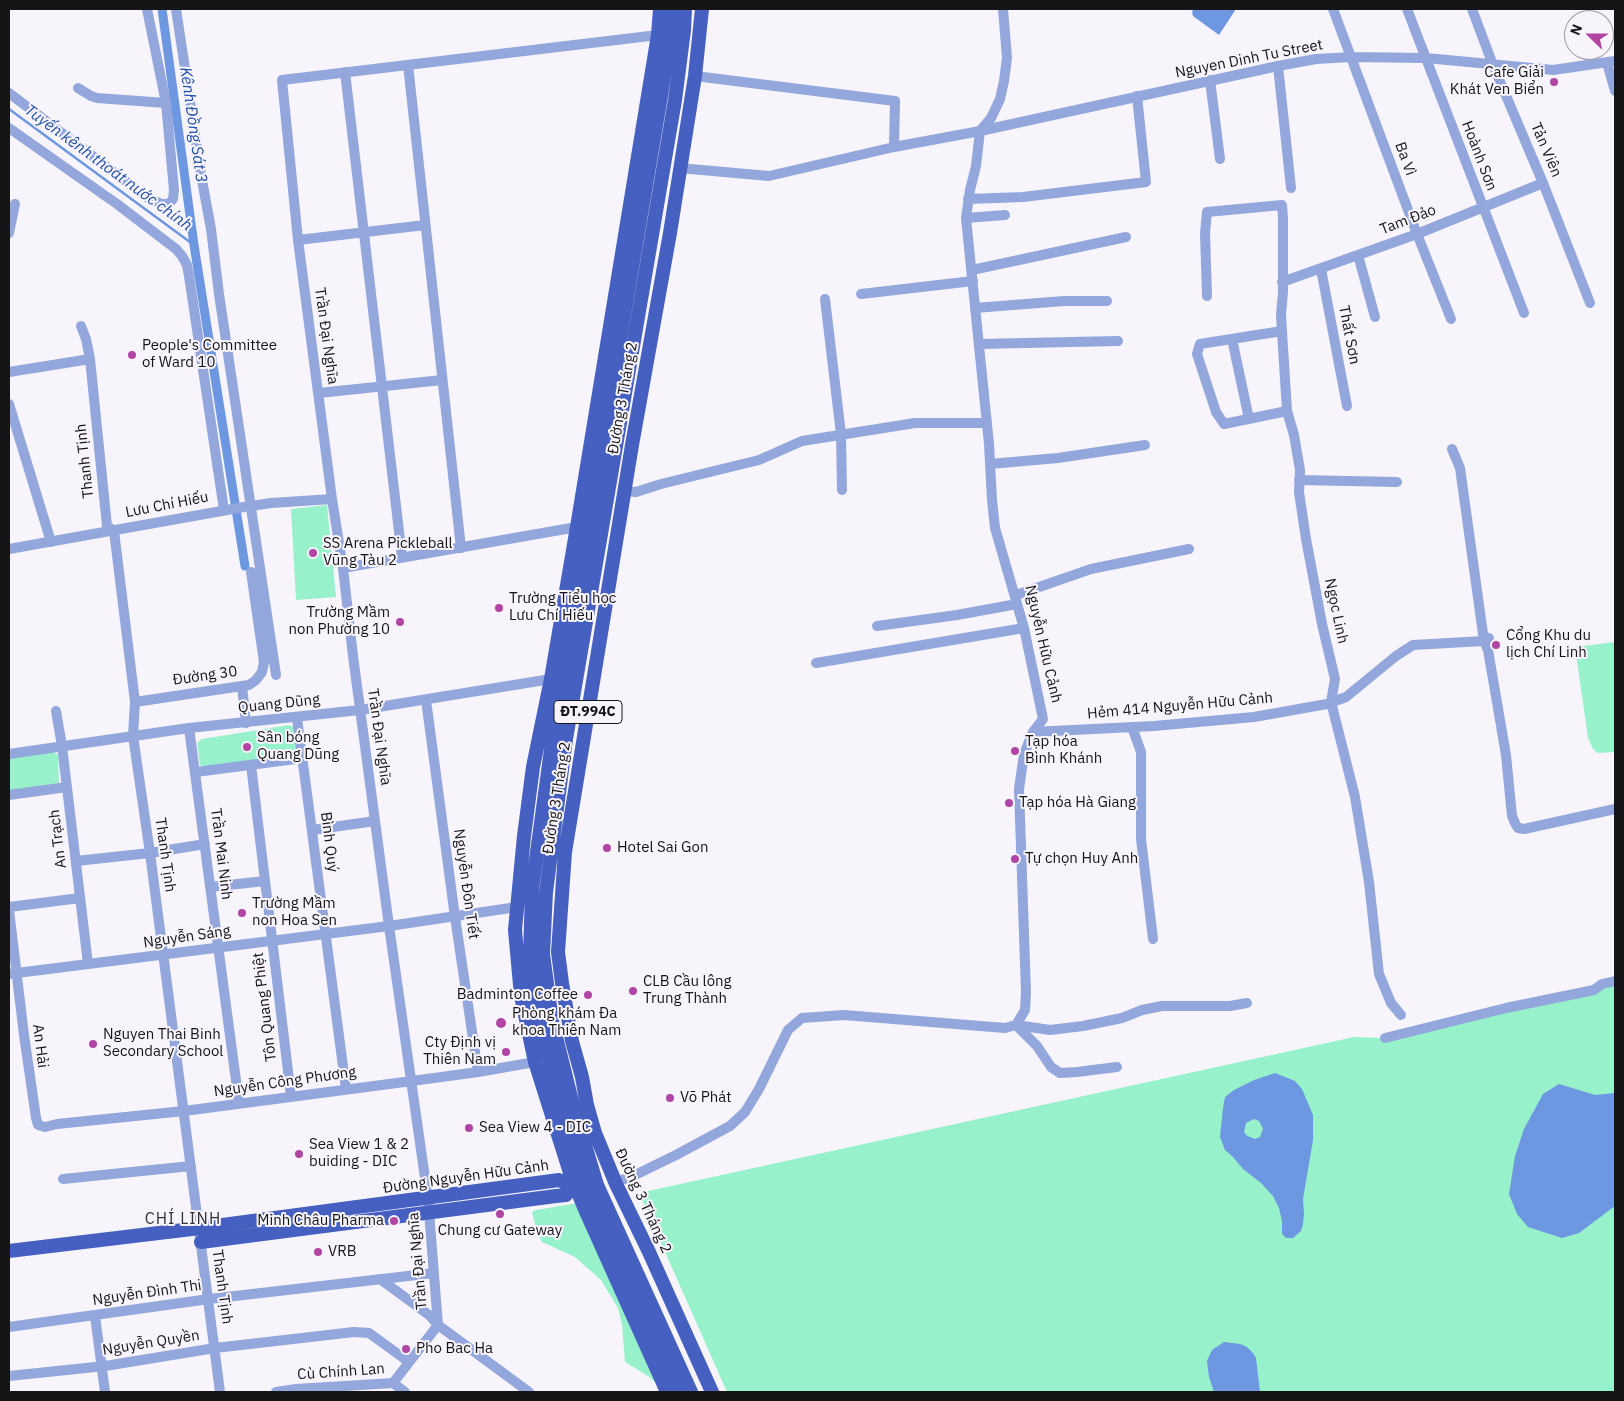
<!DOCTYPE html>
<meta charset="utf-8">
<style>
body{margin:0}
#map{position:relative;width:1624px;height:1401px;overflow:hidden;background:#f7f4fc;font-family:"IBM Plex Sans",sans-serif}
canvas{display:block}
.frame{position:absolute;inset:0;border:10px solid #151417;pointer-events:none}
.north{position:absolute;left:1564px;top:10px;width:50px;height:50px;box-sizing:border-box;background:#f7f4fc;border:1px solid #9d9aa0;border-radius:50%;rotate:292deg;font-size:14px;font-weight:700;line-height:20px;text-align:center;color:#151417}
.north::after{content:'';display:block;margin:auto;width:18px;height:22px;background:#b145a4;clip-path:polygon(50% 0,100% 100%,50% 72%,0 100%)}
</style>
<div id="map">
<canvas width="1624" height="1401"></canvas>
<div class="frame"></div>
<div class="north">N</div>
</div>
<script>
const ctx = document.querySelector('canvas').getContext('2d');
ctx.lineJoin = 'round';
function paint(path, color) { ctx.fillStyle = color; ctx.fill(path, 'evenodd'); }
const poly = rows => new Path2D(rows.map(r => 'M' + r).join(''));
function strokePath(path, color, width, dash) { ctx.strokeStyle = color; ctx.lineWidth = width; ctx.lineCap = dash ? 'butt' : 'round'; ctx.setLineDash(dash || []); ctx.stroke(path); }
function write(font, color, halo, rows, align = 'center') {
  ctx.font = font + ' "IBM Plex Sans",sans-serif'; ctx.lineWidth = 4; ctx.setLineDash([]); ctx.textBaseline = 'middle'; ctx.strokeStyle = halo; ctx.fillStyle = color; for (const [text, x, y, turn = 0] of rows) {
    ctx.save(); ctx.translate(x, y); ctx.rotate((+turn || 0) * Math.PI / 180); ctx.textAlign = isNaN(turn) ? turn : align; if (halo) ctx.strokeText(text, 0, 0); ctx.fillText(text, 0, 0); ctx.restore();
  }
}
paint(poly([
 [327,505,336,597,296,600,291,509],
 [1615,642,1615,752,1598,753,1593,749,1588,738,1575,647],
 [289,725,296,728,299,751,294,756,206,767,200,765,197,743,202,739],
 [52,751,58,755,59,783,9,791,9,757],
 [1615,985,1615,1392,727,1392,639,1193,1354,1037,1383,1038],
 [578,1203,667,1392,648,1376,625,1362,622,1325,618,1308,601,1280,575,1257,542,1242,537,1233,532,1212,536,1210]
]), '#97f1ca');
paint(poly([
 [1196,9,1236,9,1219,35,1193,16,1192,11],
 [1275,1073,1295,1081,1302,1089,1313,1115,1313,1140,1303,1199,1304,1214,1303,1224,1301,1231,1293,1238,1286,1238,1282,1234,1282,1221,1279,1208,1273,1196,1261,1183,1243,1169,1233,1157,1225,1150,1220,1137,1223,1108,1225,1097,1234,1090,1254,1080],
 [1254,1119,1259,1121,1263,1129,1260,1137,1255,1139,1247,1136,1244,1132,1246,1123],
 [1559,1084,1595,1095,1615,1093,1615,1206,1579,1233,1562,1238,1528,1227,1517,1214,1509,1194,1515,1156,1524,1129,1543,1094],
 [1224,1342,1240,1344,1247,1347,1253,1353,1256,1358,1260,1392,1214,1392,1209,1377,1207,1361,1212,1350]
]), '#6d97e1');
strokePath(poly([
 [9,109,194,245]
]), '#6d97e1', 2.5);
strokePath(poly([
 [162,9,194,245,245,566]
]), '#6d97e1', 9);
strokePath(poly([
 [176,9,201,175,211,229,219,294,276,675],
 [1333,9,1417,234,1451,319],
 [1407,9,1524,313],
 [1472,9,1493,65,1543,183,1590,303],
 [1607,63,1615,91],
 [408,65,461,548],
 [1278,66,1291,188],
 [345,72,402,557],
 [695,76,895,101,894,147],
 [1210,80,1220,159],
 [78,88,91,96,97,98,166,103],
 [9,93,148,198,162,204,169,204,173,199,174,190,166,103,147,9],
 [9,128,117,204,176,249,182,256,187,265,189,276,224,510],
 [679,168,769,176,894,147,980,131,1278,66,1316,59,1351,57,1426,58,1553,70,1615,61],
 [968,199,1023,197,1146,182,1137,96],
 [966,218,1005,215],
 [9,233,15,204],
 [298,240,425,225],
 [1358,255,1375,317],
 [1321,269,1347,406],
 [972,270,1126,237],
 [1282,282,1417,234,1543,183],
 [861,294,973,281],
 [1207,296,1205,233,1207,212,1282,205,1283,218,1283,292,1281,315,1287,411,1294,435,1300,470,1299,492,1306,539,1322,624,1335,679,1331,702,1355,797,1369,882,1379,974,1391,1003,1401,1015],
 [825,299,841,434,842,490],
 [975,308,1064,301,1107,301],
 [81,326,86,339,90,359,107,526,114,531,135,702,133,736,150,853,220,1392],
 [1282,331,1200,344,1197,354,1216,412,1224,424,1287,411],
 [1232,339,1249,419],
 [979,344,1118,341],
 [9,372,90,359],
 [319,393,442,380],
 [9,404,51,542],
 [1452,449,1460,468,1484,641,1488,650,1506,755,1512,816,1515,823,1518,828,1524,829,1615,809],
 [990,464,1058,458,1145,445],
 [1299,480,1397,482],
 [624,491,636,492,661,484,759,460,802,441,915,423,987,423],
 [9,549,244,507,271,503,332,499],
 [343,568,577,527],
 [1016,595,1091,569,1189,549],
 [877,626,957,615,1017,604],
 [816,663,1024,628],
 [242,686,246,723],
 [426,700,455,917,478,1072],
 [135,702,242,686,249,685,256,680,262,672,264,662,251,572],
 [56,711,62,746,88,964],
 [297,718,346,1089],
 [1132,727,1141,752,1141,839,1153,939],
 [189,728,239,1103],
 [1033,732,1154,726,1254,717,1327,704,1346,697,1396,656,1413,645,1484,641,1489,638],
 [9,754,189,728,360,710,551,679,556,680],
 [251,765,291,1096],
 [196,772,303,758],
 [9,795,67,787],
 [312,830,375,821],
 [76,861,150,853,205,844],
 [210,887,265,881],
 [9,907,80,898],
 [9,910,24,1035,36,1118,38,1125,45,1127,57,1124,184,1111,412,1081,478,1072,535,1062],
 [9,974,389,926,517,907],
 [1385,1038,1506,1008,1594,990,1602,984,1615,981],
 [1117,1067,1077,1072,1060,1073,1051,1067,1037,1046,1016,1025,1050,1030,1083,1026,1122,1018,1142,1010,1162,1006,1230,1006,1247,1003],
 [63,1179,191,1166],
 [615,1182,631,1177,676,1155,730,1126,745,1112,759,1089,788,1030,802,1018,844,1015,1005,1028,1016,1025,1025,1010,1026,992,1019,789,1024,754,1033,732,1043,719,1024,628,995,528,992,500,989,444,966,218,970,190,976,166,980,131,991,118,1000,99,1004,81,1007,58,1003,9],
 [380,1279,429,1315,438,1325,529,1392],
 [95,1316,105,1392],
 [9,1327,209,1299,434,1273],
 [9,1376,105,1366,215,1348,354,1332,369,1333,409,1362],
 [393,1383,438,1325,428,1199,389,926,353,656,343,568,332,499,298,240,282,80,658,35],
 [276,1392,296,1389,393,1383,405,1392]
]), '#93a7dc', 10);
strokePath(poly([
 [660,9,658,35,577,527,551,679,533,767,524,836,515,930,521,996,535,1062,571,1176,587,1214,667,1392],
 [672,9,671,26,661,96,553,735,532,889,530,958,539,1025,585,1184,679,1392],
 [685,9,684,30,675,100,566,739,546,892,543,954,552,1021,573,1105,597,1185,691,1392],
 [702,9,695,76,670,233,632,445,565,852,558,952,562,983,572,1041,582,1077,587,1105,595,1133,616,1184,649,1252,712,1392],
 [201,1242,556,1196,566,1195,570,1185],
 [9,1251,200,1228,559,1180,570,1185,580,1185]
]), '#4560c0', 14);
for (const [x, y, r, color] of [
 [1554,82,5,"#b145a4"],
 [132,355,5,"#b145a4"],
 [313,553,5,"#b145a4"],
 [499,608,5,"#b145a4"],
 [400,622,5,"#b145a4"],
 [1496,645,5,"#b145a4"],
 [247,747,5,"#b145a4"],
 [1015,751,5,"#b145a4"],
 [1009,803,5,"#b145a4"],
 [607,848,5,"#b145a4"],
 [1015,859,5,"#b145a4"],
 [242,913,5,"#b145a4"],
 [633,991,5,"#b145a4"],
 [588,995,5,"#b145a4"],
 [501,1023,6,"#b145a4"],
 [93,1044,5,"#b145a4"],
 [506,1052,5,"#b145a4"],
 [670,1098,5,"#b145a4"],
 [469,1128,5,"#b145a4"],
 [299,1154,5,"#b145a4"],
 [500,1214,5,"#b145a4"],
 [394,1221,5,"#b145a4"],
 [318,1252,5,"#b145a4"],
 [406,1349,5,"#b145a4"]
]) { const dot = new Path2D(); dot.arc(x, y, r, 0, 2 * Math.PI); ctx.fillStyle = color; ctx.fill(dot); strokePath(dot, '#f7f4fc', 2); }
for (const [x, y, w] of [
 [588,712,68]
]) { const box = new Path2D(); box.roundRect(x - w / 2, y - 11.5, w, 23, 4); ctx.fillStyle = '#f7f4fc'; ctx.fill(box); strokePath(box, '#151417', 1); }
write('bold 14px', '#151417', null, [
 ["ĐT.994C",588,712]
]);
write('15px', '#151417', '#f7f4fc', [
 ["Nguyen Dinh Tu Street",1249,59,-11],
 ["Tản Viên",1546,150,67],
 ["Hoành Sơn",1479,156,69],
 ["Ba Vì",1405,159,70],
 ["Tam Đảo",1408,220,-21],
 ["Thất Sơn",1349,335,79],
 ["Trần Đại Nghĩa",326,336,82],
 ["Đường 3 Tháng 2",623,398,-80],
 ["Thanh Tịnh",85,461,-96],
 ["Lưu Chí Hiếu",167,505,-11],
 ["Ngọc Linh",1336,611,78],
 ["Nguyễn Hữu Cảnh",1043,644,77],
 ["Đường 30",205,676,-8],
 ["Quang Dũng",279,704,-6],
 ["Hẻm 414 Nguyễn Hữu Cảnh",1180,706,-5],
 ["Trần Đại Nghĩa",379,737,82],
 ["Đường 3 Tháng 2",557,798,-81],
 ["An Trạch",58,839,-97],
 ["Bình Quý",329,842,83],
 ["Trần Mai Ninh",221,854,83],
 ["Thanh Tịnh",165,855,82],
 ["Nguyễn Đôn Tiết",466,884,82],
 ["Nguyễn Sáng",187,937,-8],
 ["Tôn Quang Phiệt",265,1007,-97],
 ["An Hải",40,1046,83],
 ["Nguyễn Công Phương",285,1082,-8],
 ["Đường Nguyễn Hữu Cảnh",466,1177,-8],
 ["Đường 3 Tháng 2",643,1201,65],
 ["Trần Đại Nghĩa",418,1261,-95],
 ["Thanh Tịnh",222,1287,82],
 ["Nguyễn Đình Thi",147,1293,-8],
 ["Nguyễn Quyền",151,1343,-9],
 ["Cù Chính Lan",341,1372,-4]
]);
write('15px', '#151417', '#f7f4fc', [
 ["Cafe Giải",1544,73,"right"],
 ["Khát Ven Biển",1544,90,"right"],
 ["People's Committee",142,346],
 ["of Ward 10",142,363],
 ["SS Arena Pickleball",323,544],
 ["Vũng Tàu 2",323,561],
 ["Trường Tiểu học",509,599],
 ["Lưu Chí Hiếu",509,616],
 ["Trường Mầm",390,613,"right"],
 ["non Phường 10",390,630,"right"],
 ["Cổng Khu du",1506,636],
 ["lịch Chí Linh",1506,653],
 ["Sân bóng",257,738],
 ["Quang Dũng",257,755],
 ["Tạp hóa",1025,742],
 ["Bình Khánh",1025,759],
 ["Tạp hóa Hà Giang",1019,803],
 ["Hotel Sai Gon",617,848],
 ["Tự chọn Huy Anh",1025,859],
 ["Trường Mầm",252,904],
 ["non Hoa Sen",252,921],
 ["CLB Cầu lông",643,982],
 ["Trung Thành",643,999],
 ["Badminton Coffee",578,995,"right"],
 ["Phòng khám Đa",512,1014],
 ["khoa Thiên Nam",512,1031],
 ["Nguyen Thai Binh",103,1035],
 ["Secondary School",103,1052],
 ["Cty Định vị",496,1043,"right"],
 ["Thiên Nam",496,1060,"right"],
 ["Võ Phát",680,1098],
 ["Sea View 4 - DIC",479,1128],
 ["Sea View 1 & 2",309,1145],
 ["buiding - DIC",309,1162],
 ["Minh Châu Pharma",384,1221,"right"],
 ["Chung cư Gateway",500,1231,"center"],
 ["VRB",328,1252],
 ["Pho Bac Ha",416,1349]
], 'left');
write('italic 16px', '#2050a7', '#f7f4fc', [
 ["Kênh Đồng Sát 3",193,125,82],
 ["Tuyến kênh thoát nước chính",108,168,36]
]);
ctx.letterSpacing = '1px';
write('16px', '#343238', '#f7f4fc', [
 ["CHÍ LINH",183,1219]
]);
ctx.letterSpacing = '0px';
</script>
